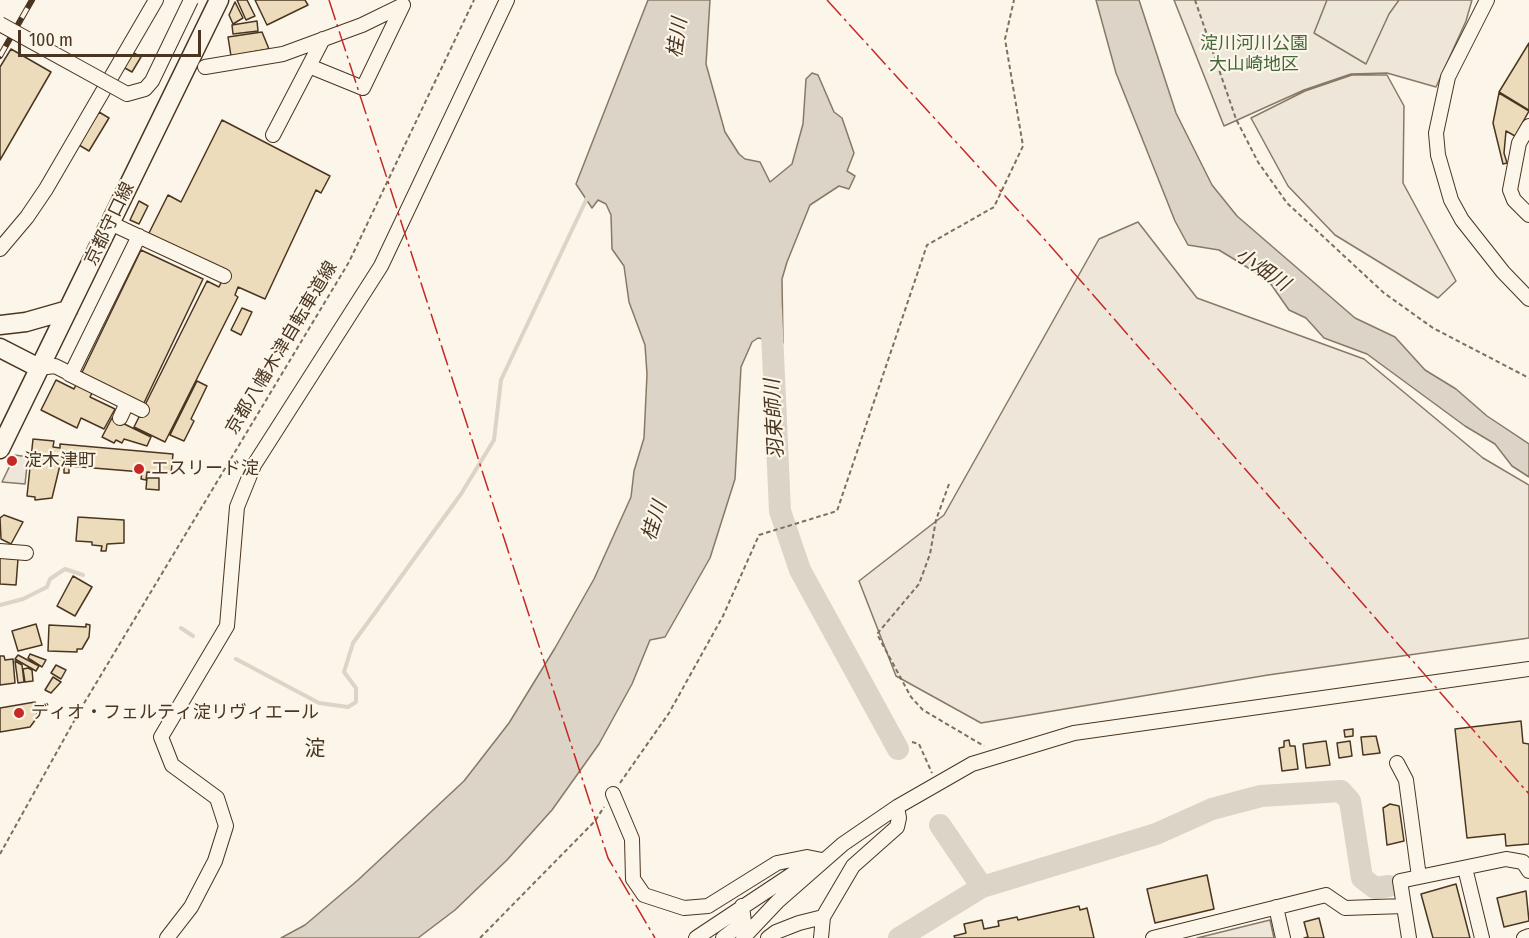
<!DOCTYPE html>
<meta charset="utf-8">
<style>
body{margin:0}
#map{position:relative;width:1529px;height:938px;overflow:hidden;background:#fbf6e9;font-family:"Fira Sans Condensed",sans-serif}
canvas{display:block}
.scale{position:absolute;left:18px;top:30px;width:183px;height:27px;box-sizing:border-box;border:3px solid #4a3520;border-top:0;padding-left:8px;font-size:18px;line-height:21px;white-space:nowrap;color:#4a3520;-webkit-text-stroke:4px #fbf6e9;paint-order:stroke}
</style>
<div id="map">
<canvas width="1529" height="938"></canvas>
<div class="scale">100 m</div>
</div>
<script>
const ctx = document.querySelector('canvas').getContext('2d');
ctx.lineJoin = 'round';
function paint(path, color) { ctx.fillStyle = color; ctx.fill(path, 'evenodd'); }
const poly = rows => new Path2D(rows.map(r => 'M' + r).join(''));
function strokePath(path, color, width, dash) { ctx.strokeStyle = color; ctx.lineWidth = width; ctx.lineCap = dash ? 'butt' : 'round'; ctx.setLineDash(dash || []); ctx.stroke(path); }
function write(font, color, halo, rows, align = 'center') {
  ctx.font = font + ' "Fira Sans Condensed","Noto Sans JP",sans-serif'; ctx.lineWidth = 4.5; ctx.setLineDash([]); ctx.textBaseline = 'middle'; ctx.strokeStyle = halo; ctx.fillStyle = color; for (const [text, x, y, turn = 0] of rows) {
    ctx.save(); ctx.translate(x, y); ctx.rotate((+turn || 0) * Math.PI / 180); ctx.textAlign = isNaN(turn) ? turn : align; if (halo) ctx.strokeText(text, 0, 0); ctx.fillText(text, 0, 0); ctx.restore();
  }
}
const green = poly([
 [1174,0,1472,0,1466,21,1436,87,1387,73,1351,74,1304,90,1224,126,1174,0],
 [1352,75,1387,75,1404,106,1403,183,1456,281,1438,298,1335,235,1288,186,1251,118,1305,91,1352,75],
 [1138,222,1197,298,1364,359,1483,458,1529,485,1529,638,1268,675,981,723,896,676,859,581,944,515,1099,239,1138,222],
 [15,455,28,457,25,484,2,482,15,455],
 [1270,920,1274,938,1197,938,1270,920]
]);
paint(green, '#ede6d9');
strokePath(green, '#887966', 1.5);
const parking = poly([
 [1327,0,1399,0,1389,14,1366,64,1314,33,1327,0]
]);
paint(parking, '#ede7d9');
strokePath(parking, '#887966', 1.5);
const water = poly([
 [648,0,710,0,706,64,725,132,739,154,745,159,760,162,770,182,792,164,803,124,806,79,812,73,818,75,834,112,842,118,854,153,847,171,855,176,849,189,839,186,810,205,787,262,782,279,783,343,758,338,752,342,741,367,735,479,710,558,665,637,650,640,632,684,599,744,552,810,507,860,455,910,418,938,281,938,305,925,358,880,464,781,509,723,555,648,594,579,631,497,634,471,644,438,647,374,645,345,629,302,624,266,612,249,611,215,606,204,598,200,592,208,576,184,648,0],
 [1096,0,1139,0,1176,113,1212,185,1237,216,1355,318,1395,337,1425,370,1456,389,1487,416,1529,444,1529,477,1512,466,1495,444,1465,426,1367,354,1324,338,1306,318,1289,310,1268,280,1219,250,1188,245,1175,221,1116,73,1096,0]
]);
paint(water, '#dcd4c6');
strokePath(water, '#887966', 1.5);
strokePath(poly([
 [0,605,23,599,47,587,50,579,65,569,83,575],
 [181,628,193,636],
 [236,659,319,703,348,707,356,702,356,688,344,672,353,643,461,494,494,440,501,380,588,196]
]), '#dcd4c6', 4);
strokePath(poly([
 [771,310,780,511,800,570,898,749],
 [940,825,982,887],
 [899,938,982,887,1156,834,1212,809,1261,796,1341,791,1350,801,1362,878,1375,888,1389,886]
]), '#dcd4c6', 22);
const building = poly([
 [237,0,247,0,255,16,246,20,237,0],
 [255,0,305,0,308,5,267,25,255,0],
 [235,2,243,18,233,24,229,15,235,2],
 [257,21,258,31,233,34,232,25,257,21],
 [262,32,269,49,231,56,228,37,262,32],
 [1529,43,1529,110,1499,92,1529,43],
 [11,49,51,72,0,160,0,67,11,49],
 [132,52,141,57,132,72,123,67,132,52],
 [1499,93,1529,111,1515,136,1506,131,1504,153,1507,163,1503,164,1493,123,1499,93],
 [99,112,109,118,89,151,79,145,99,112],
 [222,120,330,176,321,193,316,190,265,299,238,287,235,295,238,297,165,442,134,427,207,281,219,287,224,276,147,237,168,195,181,202,222,120],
 [139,201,148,206,139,224,130,220,139,201],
 [141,250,203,279,143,405,97,383,90,397,115,409,104,429,81,418,77,428,41,410,56,380,74,389,141,250],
 [242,308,252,312,241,335,231,330,242,308],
 [197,381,207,386,191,419,194,421,184,441,170,435,197,381],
 [112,418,151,437,147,446,124,439,122,443,116,440,114,443,102,437,112,418],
 [33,439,54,441,53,447,60,448,60,444,173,454,171,474,147,472,146,480,141,479,142,472,69,466,69,473,64,473,64,466,60,465,52,498,35,500,35,497,27,496,33,439],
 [147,478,159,478,159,490,146,489,147,478],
 [4,515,23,522,11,544,1,539,0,518,4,515],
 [78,517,124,520,124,543,107,544,106,551,101,551,102,546,92,545,92,542,76,541,78,517],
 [0,558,18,559,16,585,0,584,0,558],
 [73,576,92,587,75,616,57,606,73,576],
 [36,624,42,645,18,651,12,631,36,624],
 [86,624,90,625,89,637,82,649,77,649,77,652,48,651,49,625,86,627,86,624],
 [30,654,46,660,42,667,28,658,30,654],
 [18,655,39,666,36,671,15,659,18,655],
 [0,656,4,656,5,660,13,659,15,683,0,685,0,656],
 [15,661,22,665,24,682,18,683,15,661],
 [56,665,66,670,61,679,51,673,56,665],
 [28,668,32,670,33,681,25,682,23,669,28,668],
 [53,677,61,682,51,693,45,690,53,677],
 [35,702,38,708,36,719,30,727,0,732,0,708,35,702],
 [1521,721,1523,743,1529,744,1529,844,1506,846,1505,834,1467,838,1455,729,1521,721],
 [1353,729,1353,736,1345,737,1344,730,1353,729],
 [1376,736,1380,753,1363,755,1361,737,1376,736],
 [1289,740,1290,746,1295,746,1298,769,1282,771,1279,748,1284,747,1284,741,1289,740],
 [1326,741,1330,765,1306,768,1303,744,1326,741],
 [1350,741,1352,756,1339,758,1337,743,1350,741],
 [1390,804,1399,806,1404,841,1387,845,1383,808,1390,804],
 [1207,875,1214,909,1155,923,1147,889,1207,875],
 [1456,884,1470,938,1433,938,1421,894,1456,884],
 [1526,891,1529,921,1504,927,1497,898,1526,891],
 [1079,906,1080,910,1087,908,1094,938,955,938,954,936,966,933,964,924,982,920,984,929,999,926,998,921,1017,917,1018,920,1079,906],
 [1319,918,1324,938,1304,938,1308,937,1304,922,1319,918]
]);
paint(building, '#ecdcbc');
strokePath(building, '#4a3520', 1.5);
const minor = poly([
 [1487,0,1448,77,1436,133,1438,155,1451,200,1462,220,1503,272,1529,299],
 [309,66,363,88,403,5],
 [205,67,283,54,362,25,403,5],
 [1529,126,1519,143,1510,190,1514,200,1529,215],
 [273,135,323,39],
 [110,223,224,276],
 [0,249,27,217,46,189,156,0],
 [39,368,55,366,71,374,139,236],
 [69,374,142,410],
 [120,418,127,403],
 [0,551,26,553],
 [1397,763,1406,780,1419,877],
 [613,794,632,839,633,879,644,895,684,908,708,906,777,863,807,857,822,860],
 [1465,868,1482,938],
 [1276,907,1283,938],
 [167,938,191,907,215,861,226,826,217,798,172,765,161,737,227,626,237,507,254,465,381,266,507,0],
 [696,938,797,871,812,864],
 [723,938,744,922,742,906],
 [743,938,778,901,843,844,897,807,972,764,1074,733,1529,669],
 [768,938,776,932,799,923,823,917],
 [821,938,823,917,853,866,897,827,899,818,897,807],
 [1153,938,1326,895,1345,908,1404,906],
 [1409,938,1400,881,1506,859,1523,862,1529,871],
 [1524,938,1529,936]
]);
const major = poly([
 [0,325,26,322,68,310],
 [0,348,39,368],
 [0,449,219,0]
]);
strokePath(minor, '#4a3520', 16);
strokePath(major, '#4a3520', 21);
strokePath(poly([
 [1195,0,1236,119,1258,162,1287,203,1384,293,1433,328,1529,378],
 [949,484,936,520,930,554,919,584,877,634,911,697,923,710,984,746],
 [912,742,919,744,932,773],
 [620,783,669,713,723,616,759,535,837,511,927,245,994,207,1023,146,1005,39,1014,0],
 [0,854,83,705,349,262,474,0],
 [480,938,595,821,604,807]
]), '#7f6f5c', 2, [4.5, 3]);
strokePath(minor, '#fbf6e9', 14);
strokePath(major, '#fbf6e9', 18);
const rail = poly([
 [0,56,32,0]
]);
strokePath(rail, '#4a3520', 6);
strokePath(rail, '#fbf6e9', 4, [11]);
const minorBridge = poly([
 [0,24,127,94,145,89,152,81,191,0]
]);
strokePath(minorBridge, '#4a3520', 16, []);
strokePath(minorBridge, '#fbf6e9', 14);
strokePath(poly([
 [329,0,608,858,655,938],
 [827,0,1046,241,1529,794]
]), '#c62828', 1.5, [21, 4.5, 3, 4.5]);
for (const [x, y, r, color] of [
 [12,461,6,"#c62828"],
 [139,469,6,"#c62828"],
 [19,713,6,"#c62828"]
]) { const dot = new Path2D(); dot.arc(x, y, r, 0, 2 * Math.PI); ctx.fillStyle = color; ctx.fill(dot); strokePath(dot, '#fbf6e9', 2); }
write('18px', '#436837', '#fbf6e9', [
 ["淀川河川公園",1254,44],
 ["大山崎地区",1254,65]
]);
write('18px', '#4a3520', '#fbf6e9', [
 ["京都守口線",110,224,-64],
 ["京都八幡木津自転車道線",282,348,-59]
]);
write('18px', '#4a3520', '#fbf6e9', [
 ["淀木津町",24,461],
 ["エスリード淀",151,469],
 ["ディオ・フェルティ淀リヴィエール",31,713]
], 'left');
write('italic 20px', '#4a3520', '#fbf6e9', [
 ["桂川",678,38,-82],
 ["小畑川",1262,270,34],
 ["羽束師川",775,419,-93],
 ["桂川",655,521,-72]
]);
write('21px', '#4a3520', '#fbf6e9', [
 ["淀",315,749]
]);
</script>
